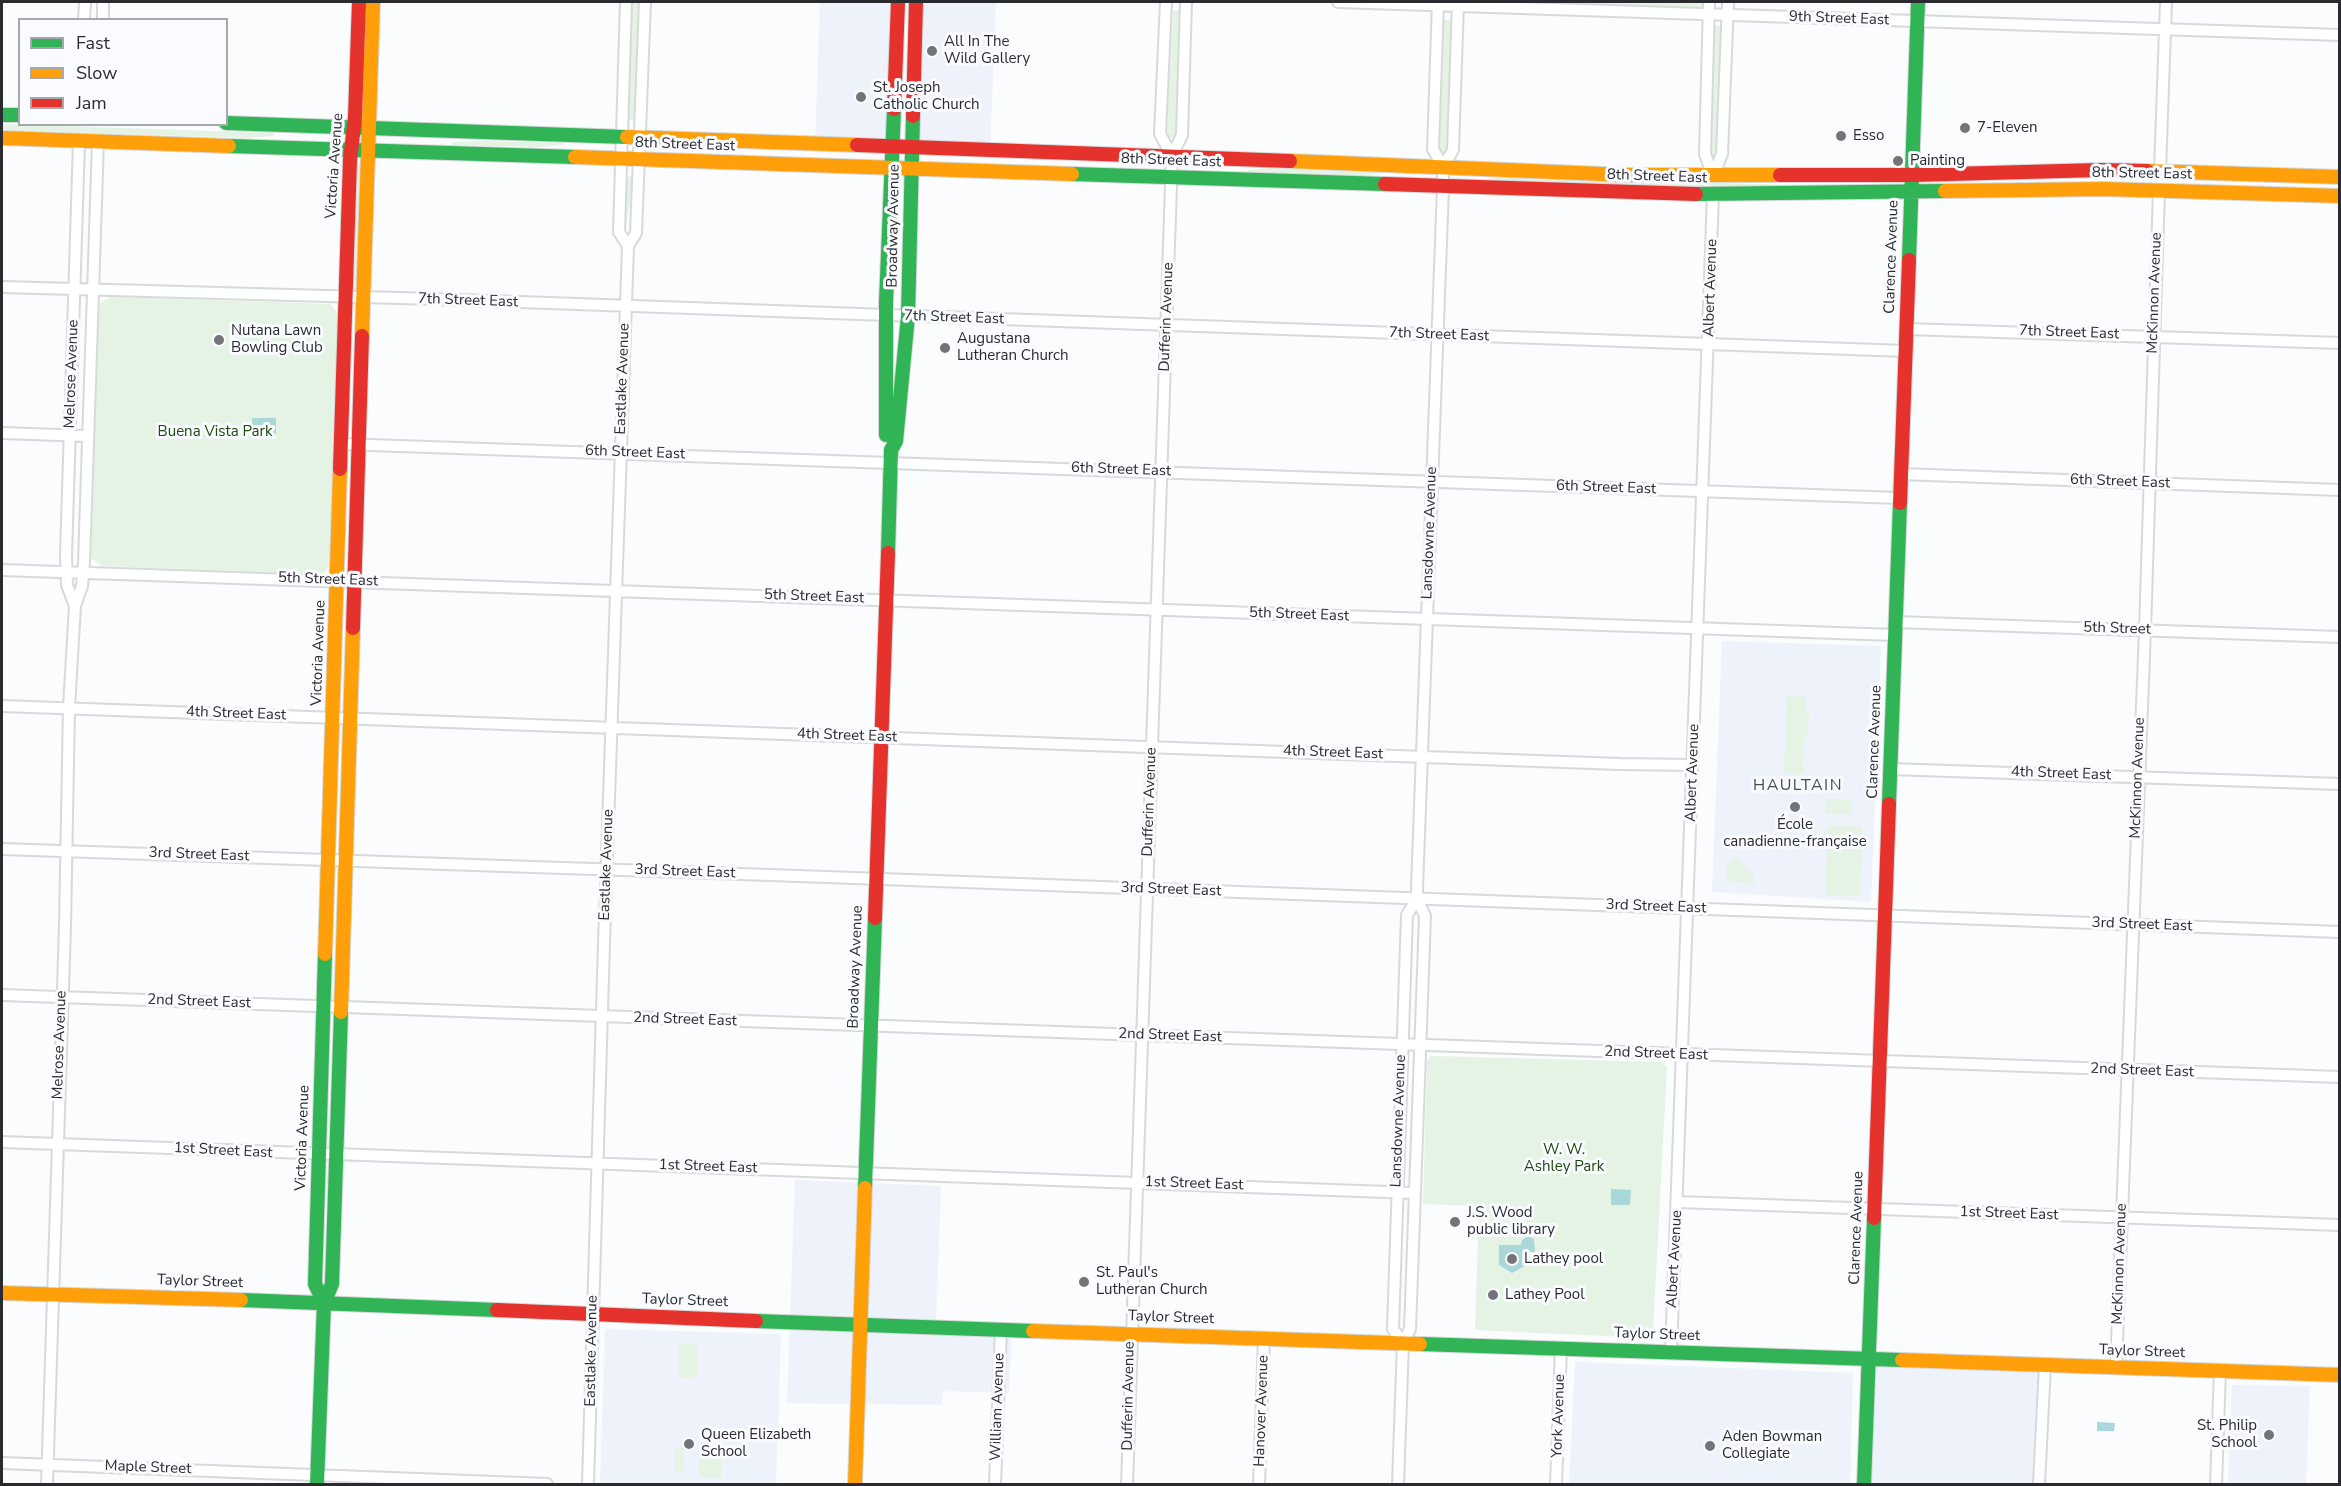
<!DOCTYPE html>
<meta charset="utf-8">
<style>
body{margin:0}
#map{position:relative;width:2341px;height:1486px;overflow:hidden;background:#fafcfe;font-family:"Nunito Sans",sans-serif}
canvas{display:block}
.frame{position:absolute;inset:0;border:3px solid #2a2b2e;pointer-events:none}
.legend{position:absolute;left:18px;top:18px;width:210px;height:108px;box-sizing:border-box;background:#f9fbff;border:2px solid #a6a8ab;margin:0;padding:8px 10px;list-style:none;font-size:18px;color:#2a2b2e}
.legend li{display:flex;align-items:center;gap:12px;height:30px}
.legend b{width:30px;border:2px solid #a6a8ab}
</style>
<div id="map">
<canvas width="2341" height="1486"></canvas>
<div class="frame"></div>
<ul class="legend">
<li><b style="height:8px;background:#30b455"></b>Fast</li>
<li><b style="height:8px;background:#ff9f0a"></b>Slow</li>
<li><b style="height:8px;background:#e5322d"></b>Jam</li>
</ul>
</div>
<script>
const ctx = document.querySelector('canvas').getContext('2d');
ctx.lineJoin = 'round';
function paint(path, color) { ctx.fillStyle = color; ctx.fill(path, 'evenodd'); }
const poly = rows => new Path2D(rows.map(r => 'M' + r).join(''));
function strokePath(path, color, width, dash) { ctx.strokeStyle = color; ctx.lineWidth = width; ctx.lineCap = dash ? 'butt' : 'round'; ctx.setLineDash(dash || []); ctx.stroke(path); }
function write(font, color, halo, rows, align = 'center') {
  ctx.font = font + ' "Nunito Sans",sans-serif'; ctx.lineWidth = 6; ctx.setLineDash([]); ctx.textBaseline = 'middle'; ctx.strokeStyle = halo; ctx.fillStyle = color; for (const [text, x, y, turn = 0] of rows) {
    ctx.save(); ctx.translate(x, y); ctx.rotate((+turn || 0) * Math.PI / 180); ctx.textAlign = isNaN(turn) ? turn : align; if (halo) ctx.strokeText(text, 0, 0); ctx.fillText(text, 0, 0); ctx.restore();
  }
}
paint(poly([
 [820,2,898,2,893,146,815,143],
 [916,2,996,2,990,150,912,147],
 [1722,641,1881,646,1871,902,1712,892],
 [795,1180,941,1186,936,1321,1012,1323,1009,1393,943,1391,942,1405,787,1403],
 [605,1329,781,1334,776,1484,600,1484],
 [1575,1362,1853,1373,1850,1484,1569,1484],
 [2045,1365,2039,1484,1865,1484,1873,1366],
 [2232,1385,2310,1386,2306,1484,2228,1484]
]), '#eef2fb');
paint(poly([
 [630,2,641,2,637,119,635,121,626,119],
 [1458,2,1709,2,1709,14],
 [1173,11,1182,11,1178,131,1176,137,1170,139,1167,134],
 [1443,20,1453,20,1448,152,1438,152],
 [1715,25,1722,26,1718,157,1714,159,1710,158],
 [2,124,274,133,274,136,246,138,2,130],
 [486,141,563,143,563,145,539,147,452,145,452,142],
 [355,164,360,165,359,283,352,282],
 [1271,168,1387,171,1387,173,1353,176,1248,173,1248,170],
 [631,176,633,185,626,225,626,181,628,177],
 [1509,176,1792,185,1827,185,1782,190,1487,181,1487,179],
 [110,297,330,304,339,314,331,565,323,574,102,566,91,558,99,304],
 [1787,696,1806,697,1805,711,1809,713,1808,735,1804,739,1803,773,1784,773],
 [1826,799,1852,800,1851,814,1825,813],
 [1828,826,1862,827,1860,896,1825,895],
 [1737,857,1754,877,1754,884,1726,881,1727,866],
 [1431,1056,1661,1062,1667,1067,1653,1331,1647,1338,1475,1330,1479,1206,1423,1204,1427,1061],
 [679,1344,695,1344,698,1347,697,1378,678,1377],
 [675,1447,684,1447,684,1471,675,1471],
 [699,1452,721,1452,721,1478,699,1477]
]), '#e5f3e4');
paint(poly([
 [252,418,276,418,276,435,252,434],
 [1611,1189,1631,1190,1630,1205,1611,1205],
 [1528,1236,1534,1239,1535,1252,1525,1252,1525,1266,1512,1273,1499,1265,1499,1245,1521,1245,1522,1240],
 [2097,1422,2115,1423,2114,1431,2097,1431]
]), '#aad8d8');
const street = poly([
 [626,2,619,232,628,246],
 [1166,2,1160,134,1172,156],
 [1338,2,2340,35],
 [1709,2,1705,154,1713,176],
 [84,20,85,2],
 [103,20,103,2],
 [1443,167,1453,150,1458,2],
 [2160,171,2166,2],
 [1713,176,1722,154,1728,2],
 [2,287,435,299,1906,351],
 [1907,329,2340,343],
 [2,433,87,436],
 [341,444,1900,498],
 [1901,474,2340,490],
 [2,570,1895,635],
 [75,606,67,585,66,555,79,141],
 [1895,622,2340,637],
 [2,706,1620,764,1693,765],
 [1890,769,2340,784],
 [2,849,799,876,2340,932],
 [2,995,2340,1077],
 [2,1142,1415,1193],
 [1678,1202,2340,1225],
 [1403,1343,1393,1329,1407,915,1417,899,1417,888,1443,187,1443,167,1433,149,1438,2],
 [1671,1352,1713,195],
 [2116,1367,2145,630,2159,190],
 [2,1463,547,1484],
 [47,1484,65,926,69,707,75,606,82,586,84,562,98,142],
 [588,1484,604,943,628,246,636,233,645,2],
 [995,1484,1001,1329],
 [1127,1484,1172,156,1182,135,1186,2],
 [1259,1484,1264,1338],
 [1398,1484,1403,1343,1410,1329,1425,916,1417,899],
 [1556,1484,1561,1348],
 [2039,1484,2045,1365],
 [2216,1484,2220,1371]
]);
const fast = poly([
 [2,115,20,115],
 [226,123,627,137],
 [229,146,575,157],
 [1072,174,1385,184],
 [1696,194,1945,191],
 [1909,260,1918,2],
 [886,435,886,302,894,109],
 [888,553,891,450,896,441,908,316,913,116],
 [1889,804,1900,503],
 [865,1188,875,918],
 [241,1300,497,1310],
 [324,1303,315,1284,325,954],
 [756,1321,1033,1331],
 [1420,1344,1902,1360],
 [317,1484,324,1303,332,1284,341,1012],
 [1864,1484,1874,1218]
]);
const slow = poly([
 [627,137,857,145],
 [2,138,229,146],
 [575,157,1072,174],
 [1290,161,1627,175,1780,175],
 [2147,171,2340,177],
 [1945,191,2104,189,2340,196],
 [362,336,373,2],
 [325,954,340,469],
 [341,1012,353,628],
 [2,1293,241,1300],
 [1033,1331,1420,1344],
 [1902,1360,2340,1375],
 [855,1484,865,1188]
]);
const jam = poly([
 [894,109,898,2],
 [913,116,916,2],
 [857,145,1290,161],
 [1780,175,1912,175,2100,170,2147,171],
 [1385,184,1696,194],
 [340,469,350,160,355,117,359,2],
 [1900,503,1909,260],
 [353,628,362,336],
 [875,918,888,553],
 [1874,1218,1889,804],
 [497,1310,756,1321]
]);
strokePath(street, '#d7d9da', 14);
strokePath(fast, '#d7d9da', 16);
strokePath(slow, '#d7d9da', 16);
strokePath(jam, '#d7d9da', 16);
strokePath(street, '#feffff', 10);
strokePath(fast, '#30b455', 14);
strokePath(slow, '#ff9f0a', 14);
strokePath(jam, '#e5322d', 14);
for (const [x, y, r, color] of [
 [932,51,6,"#737477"],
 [861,97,6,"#737477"],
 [1965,128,6,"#737477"],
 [1841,136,6,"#737477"],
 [1898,161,6,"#737477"],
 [219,340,6,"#737477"],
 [945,348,6,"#737477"],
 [1795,807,6,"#737477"],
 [1455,1222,6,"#737477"],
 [1512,1259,6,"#737477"],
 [1084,1282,6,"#737477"],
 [1493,1295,6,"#737477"],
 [2269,1435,6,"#737477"],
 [689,1444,6,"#737477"],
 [1710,1446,6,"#737477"]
]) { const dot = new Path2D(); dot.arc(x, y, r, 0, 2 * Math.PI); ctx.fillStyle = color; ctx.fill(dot); strokePath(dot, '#f9fbff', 2); }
write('15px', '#2a2b2e', '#f9fbff', [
 ["9th Street East",1839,19,2],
 ["8th Street East",685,145,2],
 ["8th Street East",1171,161,2],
 ["Victoria Avenue",335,166,-86],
 ["8th Street East",2142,174,1],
 ["8th Street East",1657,177,2],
 ["Broadway Avenue",894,226,-89],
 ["Clarence Avenue",1892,257,-88],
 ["Albert Avenue",1711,288,-88],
 ["McKinnon Avenue",2155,293,-88],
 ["7th Street East",468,301,2],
 ["Dufferin Avenue",1167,317,-88],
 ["7th Street East",954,318,2],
 ["7th Street East",2069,333,2],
 ["7th Street East",1439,335,2],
 ["Melrose Avenue",72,374,-88],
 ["Eastlake Avenue",623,379,-88],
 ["6th Street East",635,453,2],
 ["6th Street East",1121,470,2],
 ["6th Street East",2120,482,2],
 ["6th Street East",1606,488,2],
 ["Lansdowne Avenue",1430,533,-88],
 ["5th Street East",328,580,2],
 ["5th Street East",814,597,2],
 ["5th Street East",1299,615,2],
 ["5th Street",2117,629,2],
 ["Victoria Avenue",319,653,-88],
 ["4th Street East",236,714,2],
 ["4th Street East",847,736,2],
 ["Clarence Avenue",1875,742,-88],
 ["4th Street East",1333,753,2],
 ["Albert Avenue",1693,773,-88],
 ["4th Street East",2061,774,2],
 ["McKinnon Avenue",2138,778,-88],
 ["Dufferin Avenue",1150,802,-88],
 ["3rd Street East",199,855,2],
 ["Eastlake Avenue",607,865,-88],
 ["3rd Street East",685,872,2],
 ["3rd Street East",1171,890,2],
 ["3rd Street East",1656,907,2],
 ["3rd Street East",2142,925,2],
 ["Broadway Avenue",856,967,-88],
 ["2nd Street East",199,1002,2],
 ["2nd Street East",685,1020,2],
 ["2nd Street East",1170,1036,2],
 ["Melrose Avenue",60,1045,-88],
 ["2nd Street East",1656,1054,2],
 ["2nd Street East",2142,1071,2],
 ["Lansdowne Avenue",1399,1121,-88],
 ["Victoria Avenue",303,1138,-88],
 ["1st Street East",223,1151,3],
 ["1st Street East",708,1167,2],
 ["1st Street East",1194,1184,2],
 ["1st Street East",2009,1214,2],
 ["Clarence Avenue",1857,1228,-88],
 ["Albert Avenue",1675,1259,-87],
 ["McKinnon Avenue",2120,1264,-88],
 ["Taylor Street",200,1282,2],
 ["Taylor Street",685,1301,2],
 ["Taylor Street",1171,1318,2],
 ["Taylor Street",1657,1335,2],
 ["Eastlake Avenue",592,1351,-89],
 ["Taylor Street",2142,1352,2],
 ["Dufferin Avenue",1129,1396,-89],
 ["William Avenue",998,1407,-88],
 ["Hanover Avenue",1262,1411,-88],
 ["York Avenue",1559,1416,-88],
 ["Maple Street",148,1468,2]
]);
write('15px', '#2a2b2e', '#f9fbff', [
 ["All In The",944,42],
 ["Wild Gallery",944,59],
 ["St. Joseph",873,88],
 ["Catholic Church",873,105],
 ["7-Eleven",1977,128],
 ["Esso",1853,136],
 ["Painting",1910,161],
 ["Nutana Lawn",231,331],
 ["Bowling Club",231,348],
 ["Augustana",957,339],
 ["Lutheran Church",957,356],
 ["École",1795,825,"center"],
 ["canadienne-française",1795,842,"center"],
 ["J.S. Wood",1467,1213],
 ["public library",1467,1230],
 ["Lathey pool",1524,1259],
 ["St. Paul's",1096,1273],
 ["Lutheran Church",1096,1290],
 ["Lathey Pool",1505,1295],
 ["St. Philip",2257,1426,"right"],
 ["School",2257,1443,"right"],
 ["Queen Elizabeth",701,1435],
 ["School",701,1452],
 ["Aden Bowman",1722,1437],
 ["Collegiate",1722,1454]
], 'left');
write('15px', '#1f4912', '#f9fbff', [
 ["Buena Vista Park",215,432],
 ["W. W.",1564,1150],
 ["Ashley Park",1564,1167]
]);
ctx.letterSpacing = '1.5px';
write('16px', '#494b50', '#f9fbff', [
 ["HAULTAIN",1798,786]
]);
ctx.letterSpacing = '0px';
</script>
